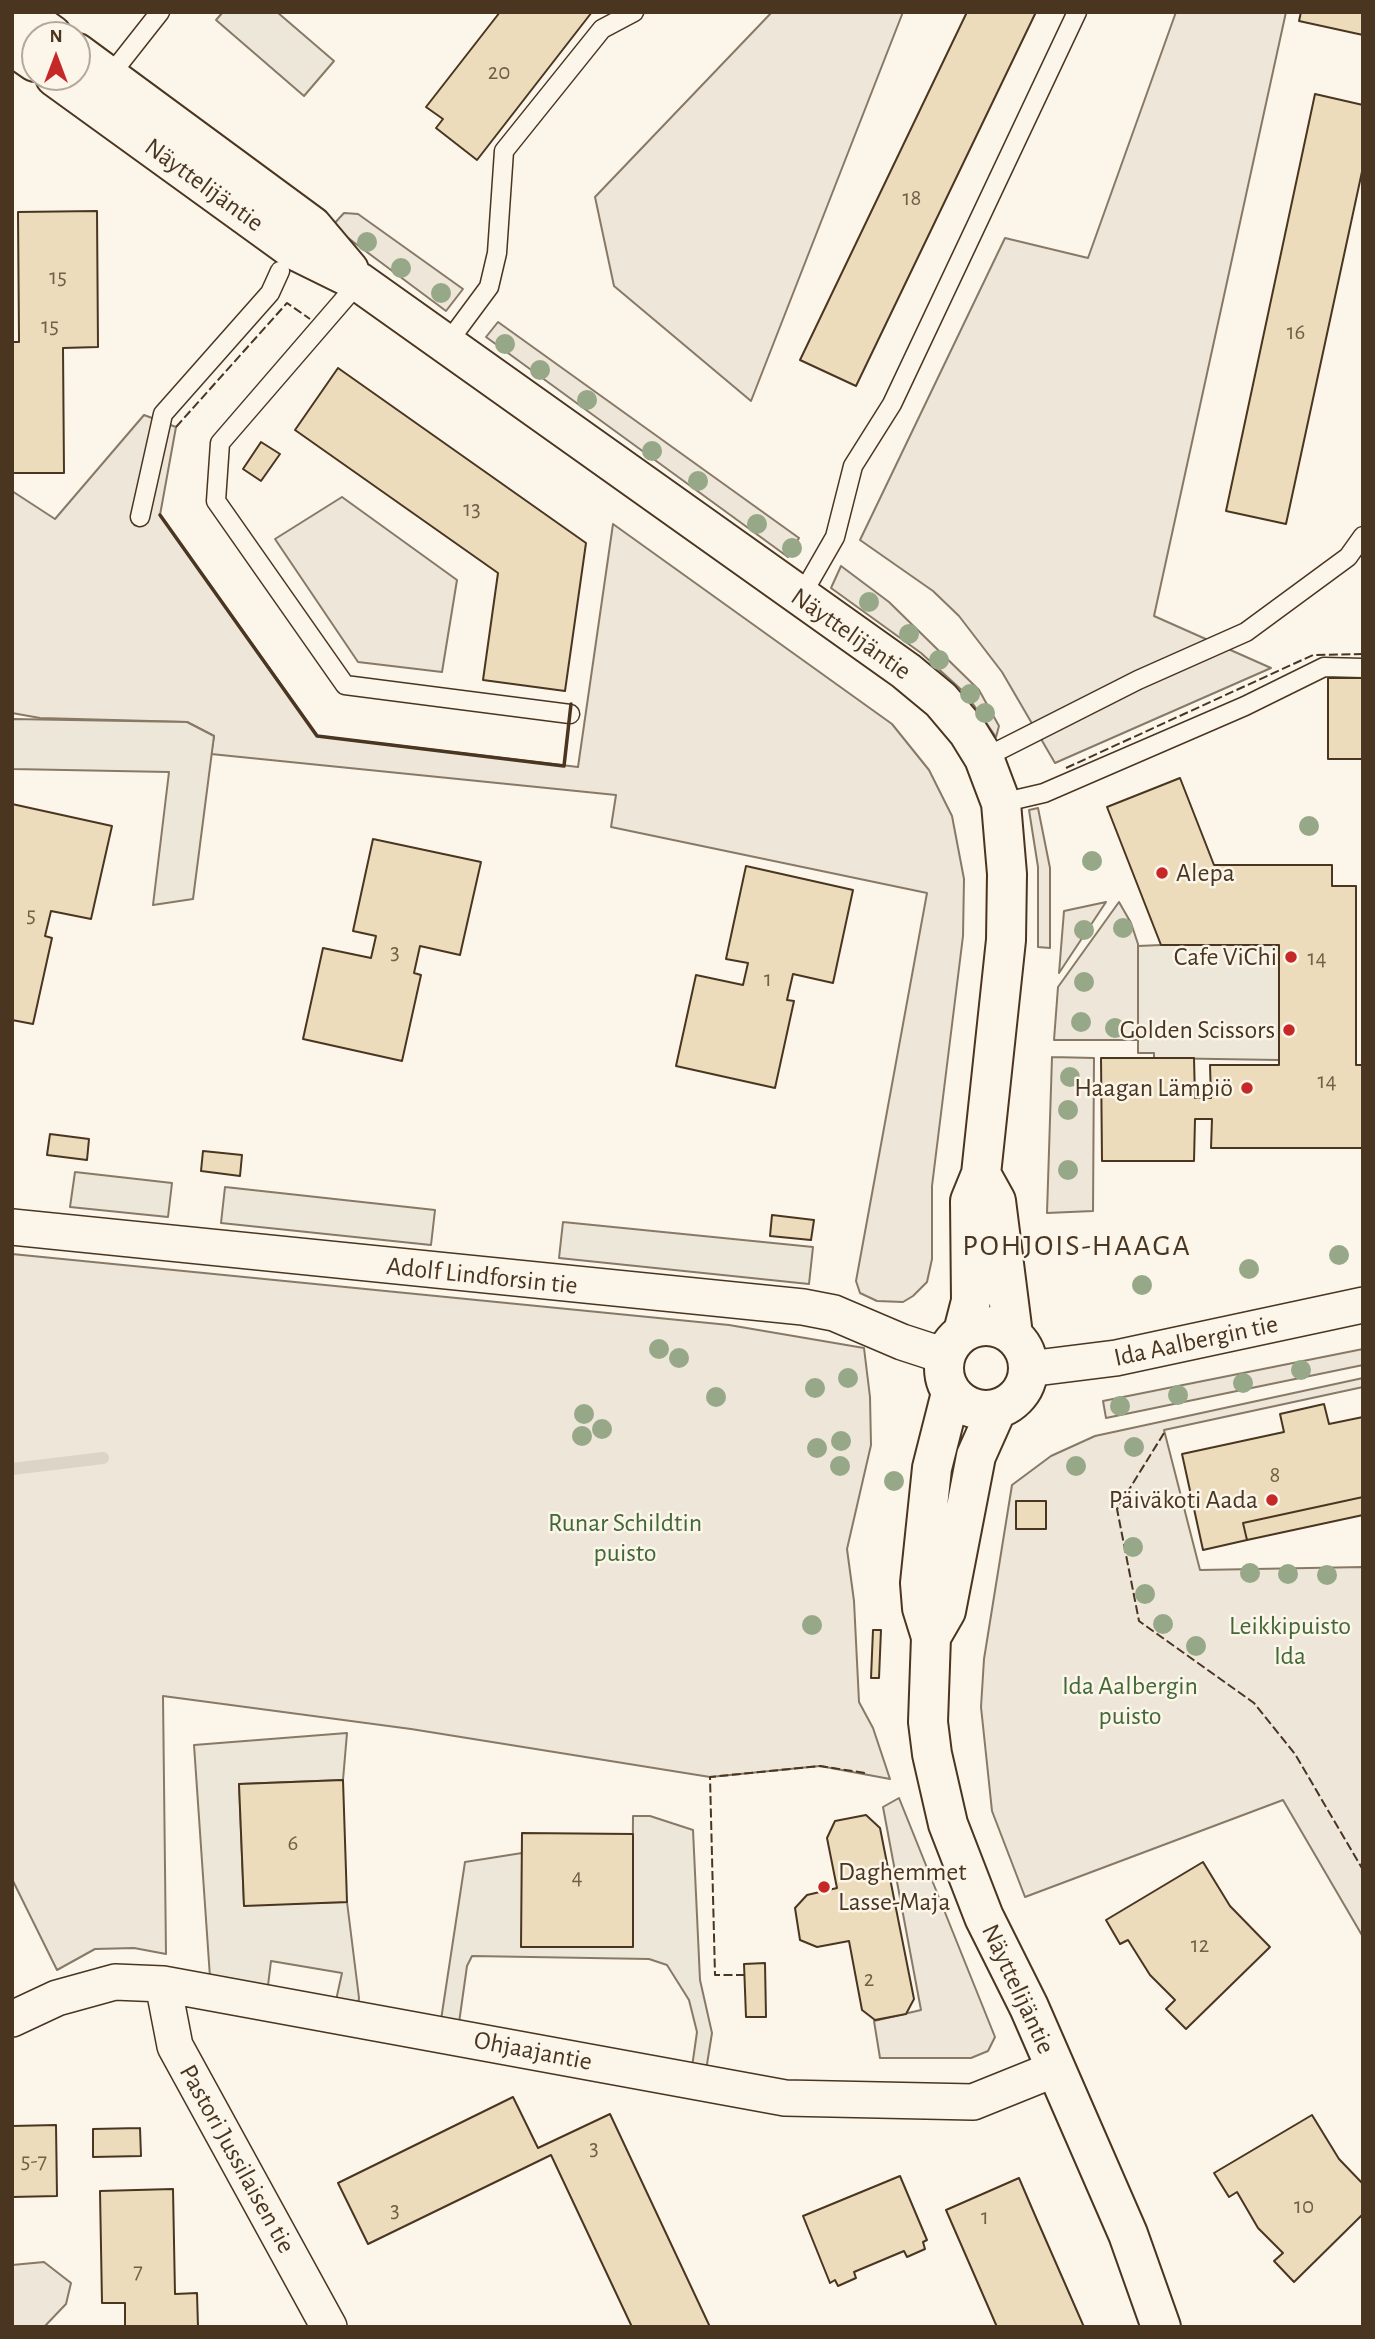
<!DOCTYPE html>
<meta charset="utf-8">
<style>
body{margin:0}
#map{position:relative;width:1375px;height:2339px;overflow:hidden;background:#fbf6e9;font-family:"Alegreya Sans",sans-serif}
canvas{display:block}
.frame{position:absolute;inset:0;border:14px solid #4a3520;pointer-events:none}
.north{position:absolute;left:21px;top:21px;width:70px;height:70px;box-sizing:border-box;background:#fbf6e9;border:2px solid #b4a999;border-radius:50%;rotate:0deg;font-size:19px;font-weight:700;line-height:28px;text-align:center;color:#4a3520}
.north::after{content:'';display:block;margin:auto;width:24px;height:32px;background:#c62828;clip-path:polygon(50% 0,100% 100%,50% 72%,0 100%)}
</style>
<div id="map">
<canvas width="1375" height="2339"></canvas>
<div class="frame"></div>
<div class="north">N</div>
</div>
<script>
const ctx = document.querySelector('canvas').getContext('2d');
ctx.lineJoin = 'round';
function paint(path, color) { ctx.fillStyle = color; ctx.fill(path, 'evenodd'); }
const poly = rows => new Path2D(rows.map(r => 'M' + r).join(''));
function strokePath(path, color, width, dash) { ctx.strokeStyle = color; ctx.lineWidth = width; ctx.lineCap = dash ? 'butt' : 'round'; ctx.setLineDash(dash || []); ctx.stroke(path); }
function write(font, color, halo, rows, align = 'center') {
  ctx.font = font + ' "Alegreya Sans",sans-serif'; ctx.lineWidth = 5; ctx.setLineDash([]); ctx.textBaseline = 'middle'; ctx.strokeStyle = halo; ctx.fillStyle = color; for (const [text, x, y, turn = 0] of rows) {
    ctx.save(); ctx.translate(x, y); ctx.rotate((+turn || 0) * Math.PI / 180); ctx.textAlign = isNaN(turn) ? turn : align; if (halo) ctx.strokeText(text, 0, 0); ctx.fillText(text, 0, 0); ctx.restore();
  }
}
const green = poly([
 [772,12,903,12,751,401,614,286,595,197,772,12],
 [1176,12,1286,12,1154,616,1271,668,1055,763,1002,672,959,616,933,591,860,540,1005,238,1088,258,1176,12],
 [344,213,358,214,463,289,446,311,332,226,344,213],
 [498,322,799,538,788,557,486,337,498,322],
 [144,415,176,427,160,515,318,736,578,767,613,524,892,724,929,770,952,816,964,879,963,936,932,1186,932,1259,927,1282,913,1296,903,1302,877,1301,860,1293,856,1281,927,893,611,827,616,795,211,754,214,736,187,722,40,718,12,713,12,491,55,519,144,415],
 [342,497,457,580,442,672,358,662,275,539,342,497],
 [841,566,889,602,979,690,999,726,996,737,966,694,921,653,831,588,841,566],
 [1038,808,1050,868,1050,948,1038,947,1038,867,1029,810,1038,808],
 [1106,902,1059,973,1064,911,1106,902],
 [1119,902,1131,923,1138,944,1138,1040,1054,1040,1058,987,1119,902],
 [1052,1057,1094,1058,1093,1211,1047,1213,1052,1057],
 [12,1254,729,1325,864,1348,870,1397,871,1445,847,1549,854,1601,859,1702,873,1728,890,1779,820,1766,710,1777,411,1729,163,1696,166,1954,134,1948,95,1949,57,1970,12,1879,12,1254],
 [1363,1349,1363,1365,1106,1418,1103,1401,1363,1349],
 [1363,1378,1363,1387,1164,1430,1200,1570,1363,1567,1363,1937,1283,1800,1025,1897,992,1811,981,1707,984,1659,1012,1485,1051,1456,1095,1436,1363,1378],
 [899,1798,995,2037,988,2051,971,2058,880,2058,874,2021,921,2010,883,1807,899,1798],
 [44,2262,71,2283,66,2304,44,2327,12,2327,12,2265,44,2262]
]);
paint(green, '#ede6d9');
strokePath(green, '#887966', 2);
const parking = poly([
 [223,12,277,12,334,61,304,96,216,20,223,12],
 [12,719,187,722,214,736,193,899,153,905,169,772,12,769,12,719],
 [1161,945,1279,945,1279,1060,1154,1058,1154,1053,1138,1053,1138,946,1161,945],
 [75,1172,172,1183,168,1217,70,1207,75,1172],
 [225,1187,435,1210,431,1245,221,1223,225,1187],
 [563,1222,813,1247,809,1284,559,1258,563,1222],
 [347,1733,343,1780,239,1784,244,1905,347,1902,359,1998,356,2018,333,2014,342,1973,271,1961,266,2002,211,1992,194,1745,347,1733],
 [633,1816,650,1816,693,1830,700,1980,712,2033,704,2083,690,2081,697,2032,689,2000,667,1965,649,1959,472,1956,467,1966,457,2037,439,2033,465,1862,522,1853,522,1947,632,1947,633,1816]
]);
paint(parking, '#ede7d9');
strokePath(parking, '#887966', 2);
strokePath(poly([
 [12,1469,103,1458]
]), '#dcd4c6', 12);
const building = poly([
 [500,12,592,12,477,160,436,128,443,119,426,107,500,12],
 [967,12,1036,12,856,386,800,360,967,12],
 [1301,12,1363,12,1363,35,1299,21,1301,12],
 [1315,94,1363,105,1363,167,1286,524,1226,511,1315,94],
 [97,211,98,347,63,348,64,473,12,473,12,342,19,342,18,212,97,211],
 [338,368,586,543,565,691,483,680,498,573,295,430,338,368],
 [261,442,280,454,261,481,243,469,261,442],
 [1328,678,1363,678,1363,759,1328,759,1328,678],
 [1180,778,1214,865,1332,865,1332,886,1356,886,1356,1065,1363,1065,1363,1148,1211,1148,1212,1119,1195,1119,1194,1161,1102,1161,1101,1058,1194,1058,1195,1098,1211,1098,1210,1065,1279,1065,1279,945,1161,945,1107,807,1180,778],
 [12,804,112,826,91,919,51,911,45,936,52,938,33,1024,12,1020,12,804],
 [373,839,481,862,460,955,420,946,414,973,421,975,402,1061,303,1039,323,948,371,958,376,936,353,931,373,839],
 [746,866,853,890,833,983,793,974,787,1000,794,1001,775,1088,676,1066,696,975,743,985,748,963,726,959,746,866],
 [50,1134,89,1139,87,1160,47,1155,50,1134],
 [203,1151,242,1155,240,1176,201,1171,203,1151],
 [772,1215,814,1220,811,1240,770,1236,772,1215],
 [1324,1404,1329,1424,1363,1417,1363,1497,1243,1523,1247,1540,1203,1550,1182,1454,1284,1432,1280,1414,1324,1404],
 [1363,1497,1363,1515,1247,1540,1243,1523,1363,1497],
 [1016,1501,1046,1501,1046,1529,1016,1529,1016,1501],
 [873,1630,881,1630,879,1678,871,1678,873,1630],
 [343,1780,347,1902,244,1906,239,1784,343,1780],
 [866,1815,880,1828,914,1999,906,2014,875,2020,862,2010,849,1941,817,1947,800,1940,795,1908,807,1895,837,1888,827,1838,835,1821,866,1815],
 [522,1833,633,1834,633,1947,521,1947,522,1833],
 [1203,1862,1230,1906,1270,1947,1186,2029,1166,2009,1175,2000,1150,1975,1128,1940,1120,1944,1106,1920,1203,1862],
 [765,1963,766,2017,746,2017,744,1964,765,1963],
 [513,2097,538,2148,610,2114,710,2327,632,2327,551,2155,368,2244,338,2183,513,2097],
 [1312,2115,1339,2159,1363,2184,1363,2214,1294,2282,1274,2261,1283,2253,1258,2228,1237,2192,1229,2197,1214,2173,1312,2115],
 [56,2125,57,2196,12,2197,12,2126,56,2125],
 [140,2128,141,2156,93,2157,93,2129,140,2128],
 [900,2176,927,2240,923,2242,925,2249,907,2257,904,2251,854,2272,856,2278,838,2286,835,2280,830,2283,803,2216,900,2176],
 [1019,2178,1034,2213,1084,2327,997,2327,946,2210,1019,2178],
 [173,2189,175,2294,197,2293,198,2327,125,2327,125,2303,102,2303,100,2191,173,2189]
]);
paint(building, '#ecdcbc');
strokePath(building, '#4a3520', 2);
const service = poly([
 [108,78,160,12],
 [359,282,220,443,216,501,345,685,570,714],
 [446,345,489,287,497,253,504,151,602,29,634,12],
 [140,517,163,414,270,293,280,271],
 [800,598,835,537,853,466,892,404,1077,12],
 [984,758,1138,680,1246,632,1348,557,1363,536],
 [1001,803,1044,793,1245,706,1324,667,1363,668]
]);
const minor = poly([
 [12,1227,803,1307,834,1313,902,1342,945,1356],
 [1028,1369,1116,1358,1363,1305],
 [163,1984,175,2046,329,2327],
 [12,2019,57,1998,115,1982,163,1984,785,2098,973,2102,1055,2069]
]);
const secondary = poly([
 [20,12,52,35],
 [12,46,35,62],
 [77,53,312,226,349,270],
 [55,77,294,250,359,282,906,671,941,700,968,732,984,758,1001,803,1007,874,1006,940,981,1174,970,1201,971,1301,963,1332],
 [981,1174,996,1201,1013,1335],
 '944 1368a42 42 0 1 1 84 0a42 42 0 1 1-84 0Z',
 [951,1393,932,1468,920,1583,922,1608,931,1637,928,1722,932,1754,948,1824,984,1917,1029,2007,1128,2234,1161,2327],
 [931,1637,946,1611,976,1456,997,1409]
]);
strokePath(service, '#4a3520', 21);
strokePath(minor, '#4a3520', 38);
strokePath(secondary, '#4a3520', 42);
strokePath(service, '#fbf6e9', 18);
strokePath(minor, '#fbf6e9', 35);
strokePath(secondary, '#fbf6e9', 38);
strokePath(poly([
 [176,427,287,303,310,319],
 [1066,768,1313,655,1363,654],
 [1164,1433,1117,1509,1139,1621,1254,1703,1295,1754,1363,1870],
 [745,1975,715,1975,710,1777,820,1766,865,1773]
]), '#4a3520', 2, [9, 3.5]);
strokePath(poly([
 [160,515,317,736,564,766,571,704]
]), '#4a3520', 3.5);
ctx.fillStyle = '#96a887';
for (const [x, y] of [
 [367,242],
 [401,268],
 [441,293],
 [505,344],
 [540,370],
 [587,400],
 [652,451],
 [698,481],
 [757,524],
 [792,548],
 [869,602],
 [909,634],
 [939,660],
 [970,694],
 [985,713],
 [1309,826],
 [1092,861],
 [1123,928],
 [1084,930],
 [1084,982],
 [1081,1022],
 [1115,1028],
 [1070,1077],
 [1068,1110],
 [1068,1170],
 [1339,1255],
 [1249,1269],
 [1142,1285],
 [659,1349],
 [679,1358],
 [1301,1370],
 [848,1378],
 [1243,1383],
 [815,1388],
 [1178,1395],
 [716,1397],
 [1120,1406],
 [584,1414],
 [602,1429],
 [582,1436],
 [841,1441],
 [1134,1447],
 [817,1448],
 [840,1466],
 [1076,1466],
 [894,1481],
 [1133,1547],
 [1250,1573],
 [1288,1574],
 [1327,1575],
 [1145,1594],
 [1163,1624],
 [812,1625],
 [1196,1646]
]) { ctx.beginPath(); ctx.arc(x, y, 10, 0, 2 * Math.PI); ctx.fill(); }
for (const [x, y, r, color] of [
 [1162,873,7,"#c62828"],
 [1291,957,7,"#c62828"],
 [1289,1030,7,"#c62828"],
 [1247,1088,7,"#c62828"],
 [1272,1500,7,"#c62828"],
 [824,1887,7,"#c62828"]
]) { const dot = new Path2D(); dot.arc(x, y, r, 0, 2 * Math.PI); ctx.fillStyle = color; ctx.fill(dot); strokePath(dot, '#fbf6e9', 2.5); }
write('23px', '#725f47', null, [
 ["20",499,72],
 ["18",912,198],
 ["15",58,277],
 ["15",50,326],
 ["16",1296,332],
 ["13",472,509],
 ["5",31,915],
 ["3",395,952],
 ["14",1317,958],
 ["1",768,979],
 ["14",1327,1081],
 ["8",1275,1475],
 ["6",293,1843],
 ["4",577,1877],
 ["12",1200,1945],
 ["2",869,1979],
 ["3",594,2148],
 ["5-7",34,2161],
 ["10",1304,2206],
 ["3",395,2210],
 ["1",985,2217],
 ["7",138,2271]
]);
write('26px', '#4a3520', '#fbf6e9', [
 ["Näyttelijäntie",204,185,36],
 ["Näyttelijäntie",851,634,35],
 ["Adolf Lindforsin tie",482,1276,6],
 ["Ida Aalbergin tie",1196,1341,-12],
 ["Näyttelijäntie",1018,1989,65],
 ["Ohjaajantie",533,2051,11],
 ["Pastori Jussilaisen tie",237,2159,61]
]);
write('26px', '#4a3520', '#fbf6e9', [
 ["Alepa",1176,873,"left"],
 ["Cafe ViChi",1277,957],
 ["Golden Scissors",1275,1030],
 ["Haagan Lämpiö",1233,1088],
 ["Päiväkoti Aada",1258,1500],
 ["Daghemmet",838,1872,"left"],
 ["Lasse-Maja",838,1902,"left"]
], 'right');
write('26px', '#436837', '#fbf6e9', [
 ["Runar Schildtin",625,1523],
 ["puisto",625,1553],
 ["Leikkipuisto",1290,1626],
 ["Ida",1290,1656],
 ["Ida Aalbergin",1130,1686],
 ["puisto",1130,1716]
]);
ctx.letterSpacing = '2px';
write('30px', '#4a3520', '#fbf6e9', [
 ["POHJOIS-HAAGA",1077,1246]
]);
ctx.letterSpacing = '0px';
</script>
